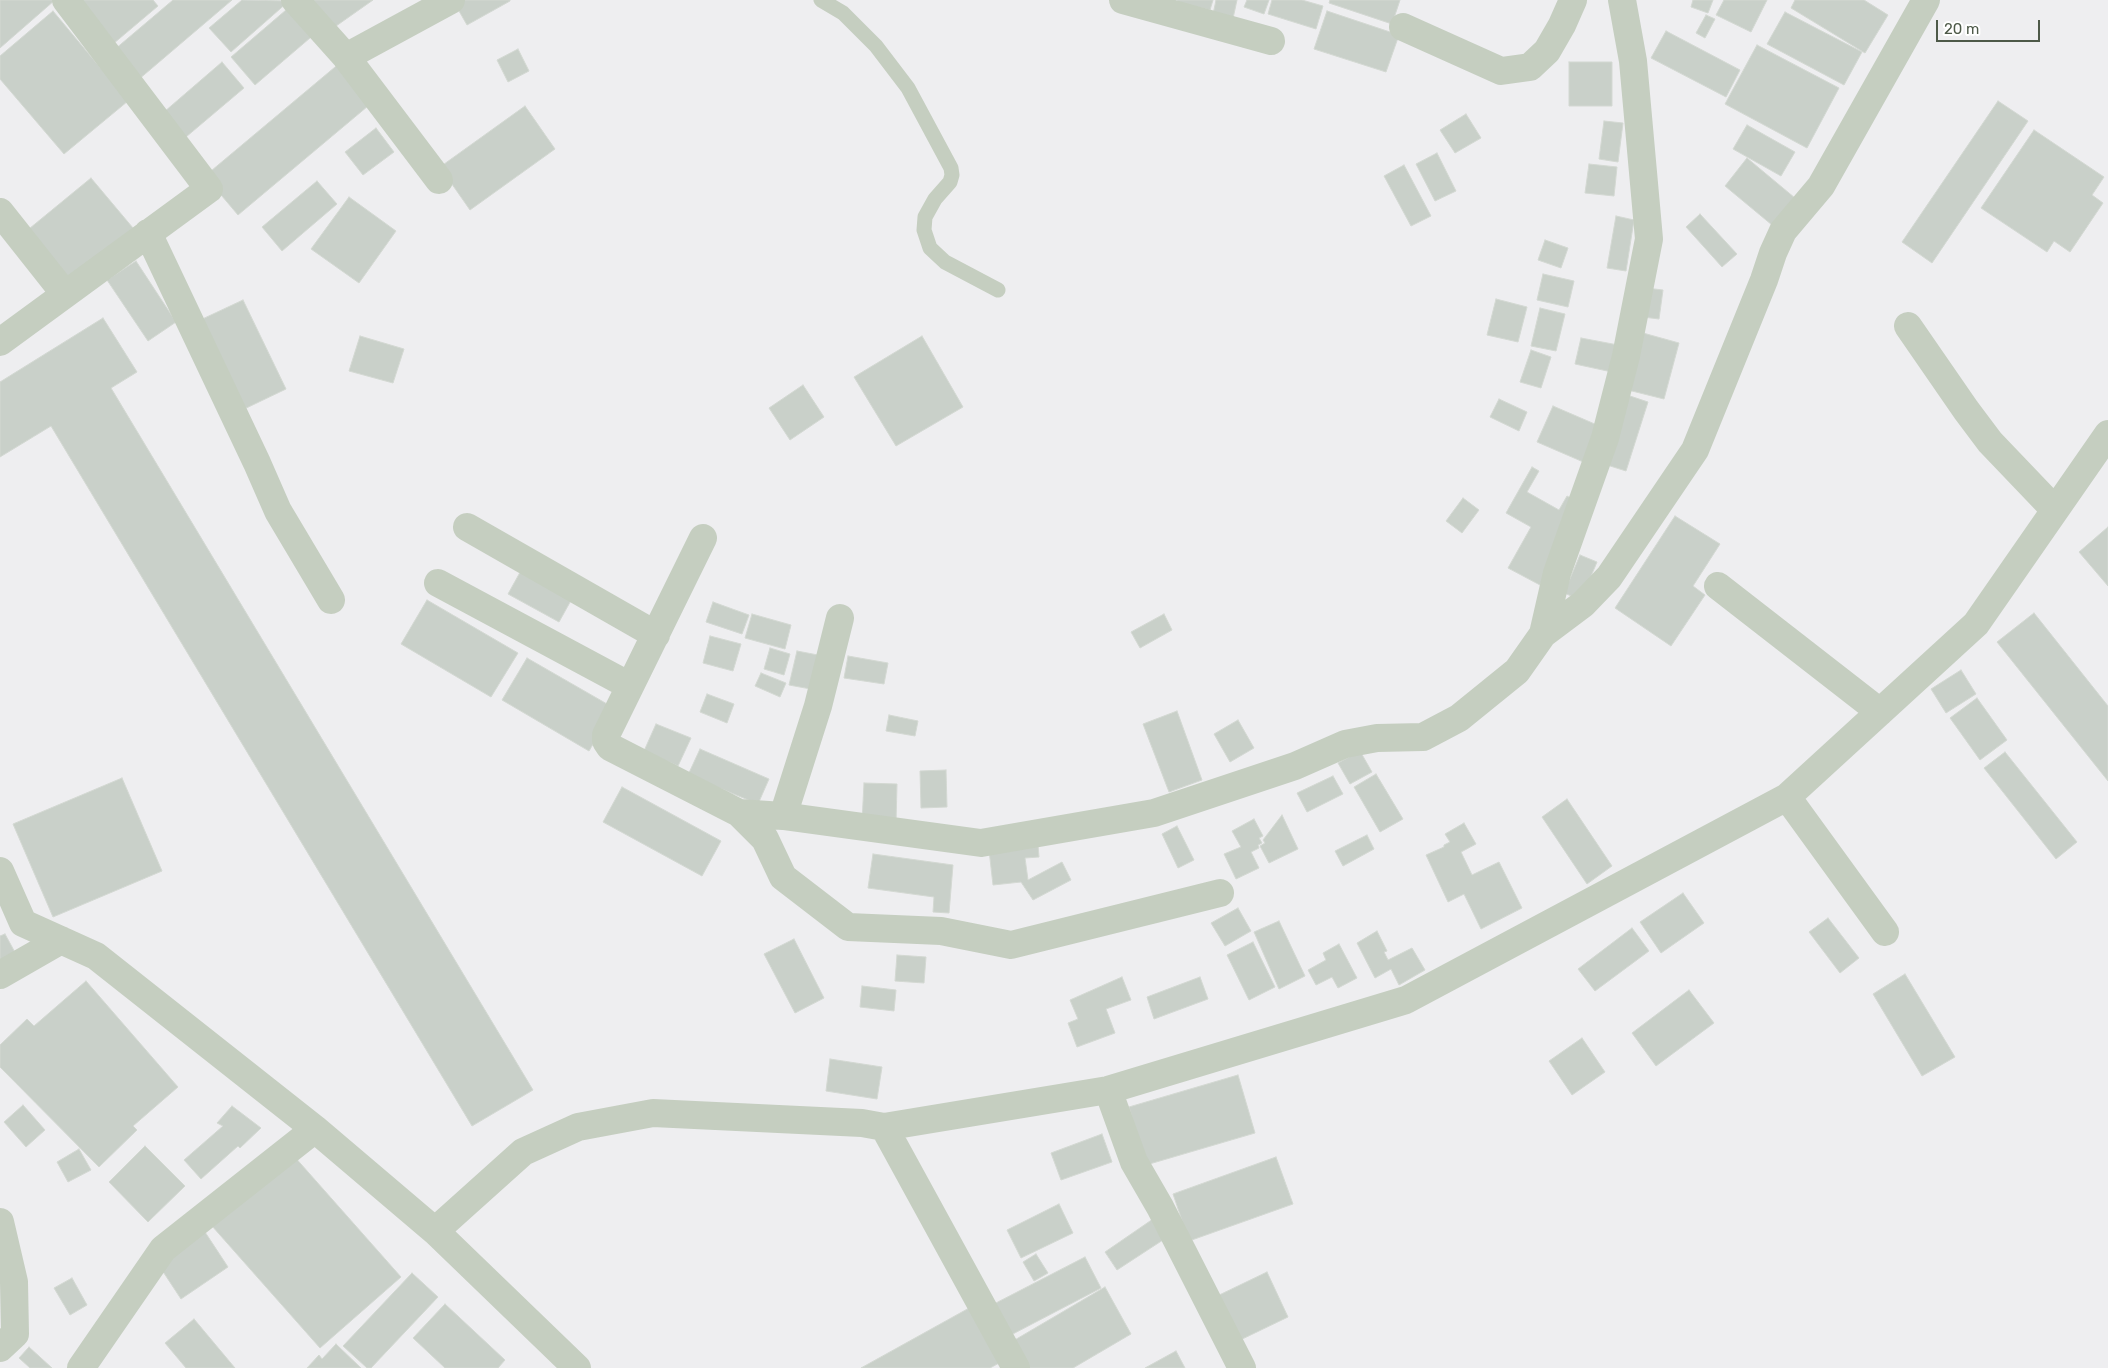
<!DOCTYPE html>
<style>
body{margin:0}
#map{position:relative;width:2108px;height:1368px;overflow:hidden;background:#eeeef0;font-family:Rubik,sans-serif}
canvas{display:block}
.scale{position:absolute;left:1936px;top:20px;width:104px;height:22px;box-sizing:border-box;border:2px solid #4d5948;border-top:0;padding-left:6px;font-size:15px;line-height:18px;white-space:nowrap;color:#4d5948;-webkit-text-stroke:4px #fff;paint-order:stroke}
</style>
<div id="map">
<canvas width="2108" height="1368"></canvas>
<div class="scale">20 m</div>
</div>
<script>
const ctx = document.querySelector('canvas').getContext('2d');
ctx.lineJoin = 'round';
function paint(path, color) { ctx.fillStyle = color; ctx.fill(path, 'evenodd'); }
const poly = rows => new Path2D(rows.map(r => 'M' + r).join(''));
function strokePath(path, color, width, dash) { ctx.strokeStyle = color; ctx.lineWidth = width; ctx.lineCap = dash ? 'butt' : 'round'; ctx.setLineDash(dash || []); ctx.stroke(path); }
const building = poly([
 [0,0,55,0,0,48,0,0],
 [76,0,153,0,158,6,113,44,76,0],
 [173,0,232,0,138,80,114,50,173,0],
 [242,0,289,1,231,52,209,28,242,0],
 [307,0,373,0,329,31,307,0],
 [463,0,510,0,510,1,467,25,455,4,463,0],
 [1178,0,1213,0,1210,10,1177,2,1178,0],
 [1216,0,1237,0,1232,23,1212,19,1216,0],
 [1247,0,1269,0,1264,14,1244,7,1247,0],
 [1272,0,1302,0,1323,6,1316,29,1268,14,1272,0],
 [1330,0,1400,0,1392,24,1329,3,1330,0],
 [1693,0,1713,0,1708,13,1691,7,1693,0],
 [1724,0,1767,0,1751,32,1716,15,1724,0],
 [1795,0,1864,0,1888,15,1865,53,1791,8,1795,0],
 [293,4,317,32,255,85,231,57,293,4],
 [53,11,128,101,64,154,0,79,0,56,53,11],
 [1327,11,1399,35,1386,72,1314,49,1327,11],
 [1785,12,1862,52,1844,85,1767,44,1785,12],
 [1706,15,1715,19,1705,38,1696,33,1706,15],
 [1666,31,1740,70,1726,97,1651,58,1666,31],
 [1757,45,1839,88,1807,148,1725,104,1757,45],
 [518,49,529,71,508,82,497,60,518,49],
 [222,62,244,88,186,137,164,112,222,62],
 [341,62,374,101,238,215,205,176,341,62],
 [1569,62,1612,62,1612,106,1569,106,1569,62],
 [1998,101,2028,121,1932,263,1902,242,1998,101],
 [525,106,555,149,470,210,440,167,525,106],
 [1466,114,1481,138,1455,153,1440,130,1466,114],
 [1604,121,1623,123,1618,162,1599,159,1604,121],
 [1747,125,1795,152,1781,176,1733,149,1747,125],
 [376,128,394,152,363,175,345,152,376,128],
 [2034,130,2104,177,2092,195,2103,203,2070,252,2054,241,2047,252,1981,208,2034,130],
 [1437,153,1456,191,1435,201,1416,164,1437,153],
 [1747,158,1795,198,1772,225,1725,186,1747,158],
 [1589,164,1617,167,1614,196,1585,193,1589,164],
 [1404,165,1431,216,1411,226,1384,176,1404,165],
 [91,178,133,228,67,284,24,233,91,178],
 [317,181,337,204,282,251,262,227,317,181],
 [349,197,396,231,359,283,311,249,349,197],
 [1700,214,1737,254,1722,267,1686,227,1700,214],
 [1616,216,1634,220,1626,271,1607,268,1616,216],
 [1545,240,1568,248,1561,268,1538,260,1545,240],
 [136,261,176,322,148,341,107,280,136,261],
 [1543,274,1574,281,1568,307,1537,300,1543,274],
 [1646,288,1663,290,1659,319,1643,317,1646,288],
 [1496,299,1527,307,1518,342,1487,335,1496,299],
 [243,300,286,389,238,412,196,322,243,300],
 [1540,308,1565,314,1556,351,1531,346,1540,308],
 [103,318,137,372,111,388,533,1090,472,1126,51,426,0,457,0,382,103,318],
 [1643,333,1679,343,1664,399,1628,390,1643,333],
 [360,336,404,349,393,383,349,371,360,336],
 [922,336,963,407,896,446,854,377,922,336],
 [1581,338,1618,345,1612,372,1575,364,1581,338],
 [1531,350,1551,357,1541,388,1520,382,1531,350],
 [803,385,824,417,790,440,769,408,803,385],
 [1627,395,1648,402,1626,471,1604,464,1627,395],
 [1499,399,1527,412,1519,431,1490,417,1499,399],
 [1553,406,1604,428,1588,464,1537,442,1553,406],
 [1532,467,1539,471,1527,492,1559,510,1567,496,1580,503,1565,540,1540,585,1508,568,1531,527,1506,513,1532,467],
 [1463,498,1479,510,1462,533,1446,521,1463,498],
 [1675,516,1720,544,1693,586,1705,595,1671,646,1615,608,1675,516],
 [2108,527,2108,586,2079,552,2108,527],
 [1580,555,1597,562,1581,600,1564,593,1580,555],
 [523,567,574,595,559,622,508,594,523,567],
 [427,600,518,653,491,697,401,644,427,600],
 [713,602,749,615,742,634,706,622,713,602],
 [2034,613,2108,706,2108,781,1997,642,2034,613],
 [752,614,791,625,785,649,745,638,752,614],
 [1164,614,1172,630,1140,648,1131,632,1164,614],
 [710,636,741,644,733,671,703,663,710,636],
 [770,648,790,654,784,675,764,669,770,648],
 [797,651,823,656,816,690,789,685,797,651],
 [848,656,888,663,884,684,844,678,848,656],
 [527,658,614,708,589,751,502,700,527,658],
 [1961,670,1976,694,1946,713,1931,689,1961,670],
 [761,673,786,683,780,697,755,686,761,673],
 [707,694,734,704,727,723,700,712,707,694],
 [1977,698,2007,740,1980,760,1950,718,1977,698],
 [1177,711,1202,780,1169,792,1143,724,1177,711],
 [889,715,918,721,915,736,886,731,889,715],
 [1238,720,1254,748,1230,762,1214,734,1238,720],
 [656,724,691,738,678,766,644,751,656,724],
 [700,749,769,779,758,804,688,775,700,749],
 [1360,751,1372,772,1350,784,1338,763,1360,751],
 [2005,752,2077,842,2056,859,1984,768,2005,752],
 [946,770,947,807,921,808,920,771,946,770],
 [1376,774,1403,819,1380,832,1354,787,1376,774],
 [1333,776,1343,794,1307,812,1297,793,1333,776],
 [122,778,162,871,53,917,13,824,122,778],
 [864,783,897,784,896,823,862,822,864,783],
 [622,787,721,841,702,876,603,822,622,787],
 [1567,799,1612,866,1587,884,1542,817,1567,799],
 [1282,815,1298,849,1269,863,1260,846,1265,843,1263,840,1282,815],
 [1254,819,1263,836,1259,838,1262,843,1258,845,1259,848,1251,852,1259,868,1236,879,1224,854,1241,847,1232,831,1254,819],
 [1464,823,1476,844,1461,852,1472,875,1499,862,1522,908,1481,929,1464,894,1448,902,1426,855,1444,847,1444,845,1450,842,1445,834,1464,823],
 [1177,826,1194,860,1178,868,1162,834,1177,826],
 [1367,835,1374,849,1343,866,1335,851,1367,835],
 [1038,845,1039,857,1025,858,1028,880,1062,862,1071,880,1033,900,1021,882,993,885,989,850,1038,845],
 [873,854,953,865,949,913,933,912,934,897,868,888,873,854],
 [1683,893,1704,923,1661,953,1640,922,1683,893],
 [1238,908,1251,931,1225,946,1211,923,1238,908],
 [1828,918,1859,958,1840,973,1809,932,1828,918],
 [1279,921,1305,976,1279,989,1254,932,1279,921],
 [1632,928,1649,951,1595,991,1578,969,1632,928],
 [1377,931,1387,951,1384,952,1388,960,1412,948,1425,970,1399,985,1391,969,1375,978,1357,943,1377,931],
 [5,934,17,956,0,966,0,936,5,934],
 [794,939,824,998,795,1013,764,954,794,939],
 [1253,942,1275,987,1249,1000,1227,955,1253,942],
 [1339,944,1357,978,1338,988,1332,977,1316,985,1308,970,1326,960,1323,953,1339,944],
 [897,955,926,957,924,983,895,981,897,955],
 [1905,974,1955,1057,1922,1076,1873,994,1905,974],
 [1122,977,1131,1000,1106,1009,1115,1033,1077,1047,1068,1023,1078,1019,1070,1000,1122,977],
 [1200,977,1208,999,1154,1019,1147,997,1200,977],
 [86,981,178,1087,133,1126,137,1130,99,1167,0,1067,0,1045,27,1019,34,1026,86,981],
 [862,986,896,990,894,1011,860,1007,862,986],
 [1689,990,1714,1023,1656,1066,1632,1033,1689,990],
 [1582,1038,1605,1072,1572,1095,1549,1061,1582,1038],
 [830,1059,882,1067,877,1099,826,1091,830,1059],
 [1238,1075,1255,1133,1146,1165,1129,1107,1238,1075],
 [23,1105,45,1130,26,1147,4,1122,23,1105],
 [232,1106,261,1128,240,1148,238,1146,201,1179,184,1160,223,1126,217,1123,232,1106],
 [1102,1134,1112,1162,1061,1180,1051,1153,1102,1134],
 [145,1146,185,1186,148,1222,109,1182,145,1146],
 [79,1149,91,1170,68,1182,57,1162,79,1149],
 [293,1155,401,1277,320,1348,212,1226,293,1155],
 [1276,1157,1293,1204,1189,1241,1173,1194,1276,1157],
 [1059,1204,1073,1233,1021,1258,1007,1230,1059,1204],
 [1153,1219,1166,1238,1117,1270,1105,1252,1153,1219],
 [205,1232,228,1267,181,1299,158,1264,205,1232],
 [1036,1254,1048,1273,1034,1281,1023,1262,1036,1254],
 [1085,1257,1101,1288,1009,1336,992,1305,1085,1257],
 [1267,1272,1288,1317,1234,1343,1213,1298,1267,1272],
 [412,1273,438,1297,371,1368,367,1368,343,1346,412,1273],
 [72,1278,87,1305,70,1315,54,1288,72,1278],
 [1105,1287,1131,1334,1073,1368,1029,1368,1013,1341,1105,1287],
 [445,1304,505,1360,498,1368,445,1368,413,1338,445,1304],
 [971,1307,1001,1362,990,1368,861,1368,971,1307],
 [194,1319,235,1368,186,1368,165,1343,194,1319],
 [336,1344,361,1368,307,1368,319,1355,322,1359,336,1344],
 [29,1347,52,1368,30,1368,19,1358,29,1347],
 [1176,1351,1185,1368,1145,1368,1176,1351]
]);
paint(building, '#c9d0c9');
strokePath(building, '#d3d8d2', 1);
strokePath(poly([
 [821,0,843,13,876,46,908,88,951,168,952,175,950,182,935,199,925,217,924,230,930,248,945,262,998,290]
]), '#c5cec0', 15);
strokePath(poly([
 [295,0,346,57,439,180],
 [1123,0,1271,41],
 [1403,27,1501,71,1530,67,1547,51,1562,25,1573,0],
 [346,57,451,0],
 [0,212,65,294],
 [148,233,257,463,278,511,331,600],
 [1908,326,1966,410,1990,442,2055,510],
 [0,342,209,189,66,0],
 [467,527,656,635],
 [703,538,606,735,606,741,610,747,739,813,765,839,783,877,848,927,941,931,1011,945,1220,893],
 [438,583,630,686],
 [1718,586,1880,712],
 [1543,634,1583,604,1609,577,1695,450,1764,280,1773,253,1783,231,1821,186,1926,0],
 [1787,797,1885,932],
 [739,813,783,816,981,843,1154,813,1295,766,1345,744,1377,738,1423,737,1459,718,1517,671,1543,634,1557,573,1605,438,1626,356,1649,239,1633,61,1622,0],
 [783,816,818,706,840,618],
 [0,871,23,923,96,956,315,1129,435,1231,577,1368],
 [0,975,61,940],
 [1108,1090,1134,1162,1160,1207,1242,1368],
 [884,1127,1016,1368],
 [0,1222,14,1282,15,1334,0,1348],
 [435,1231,523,1152,578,1127,653,1113,862,1123,884,1127,1108,1090,1406,1000,1787,797,1976,624,2108,434],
 [81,1368,163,1249,315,1129]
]), '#c5cec0', 28);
</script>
